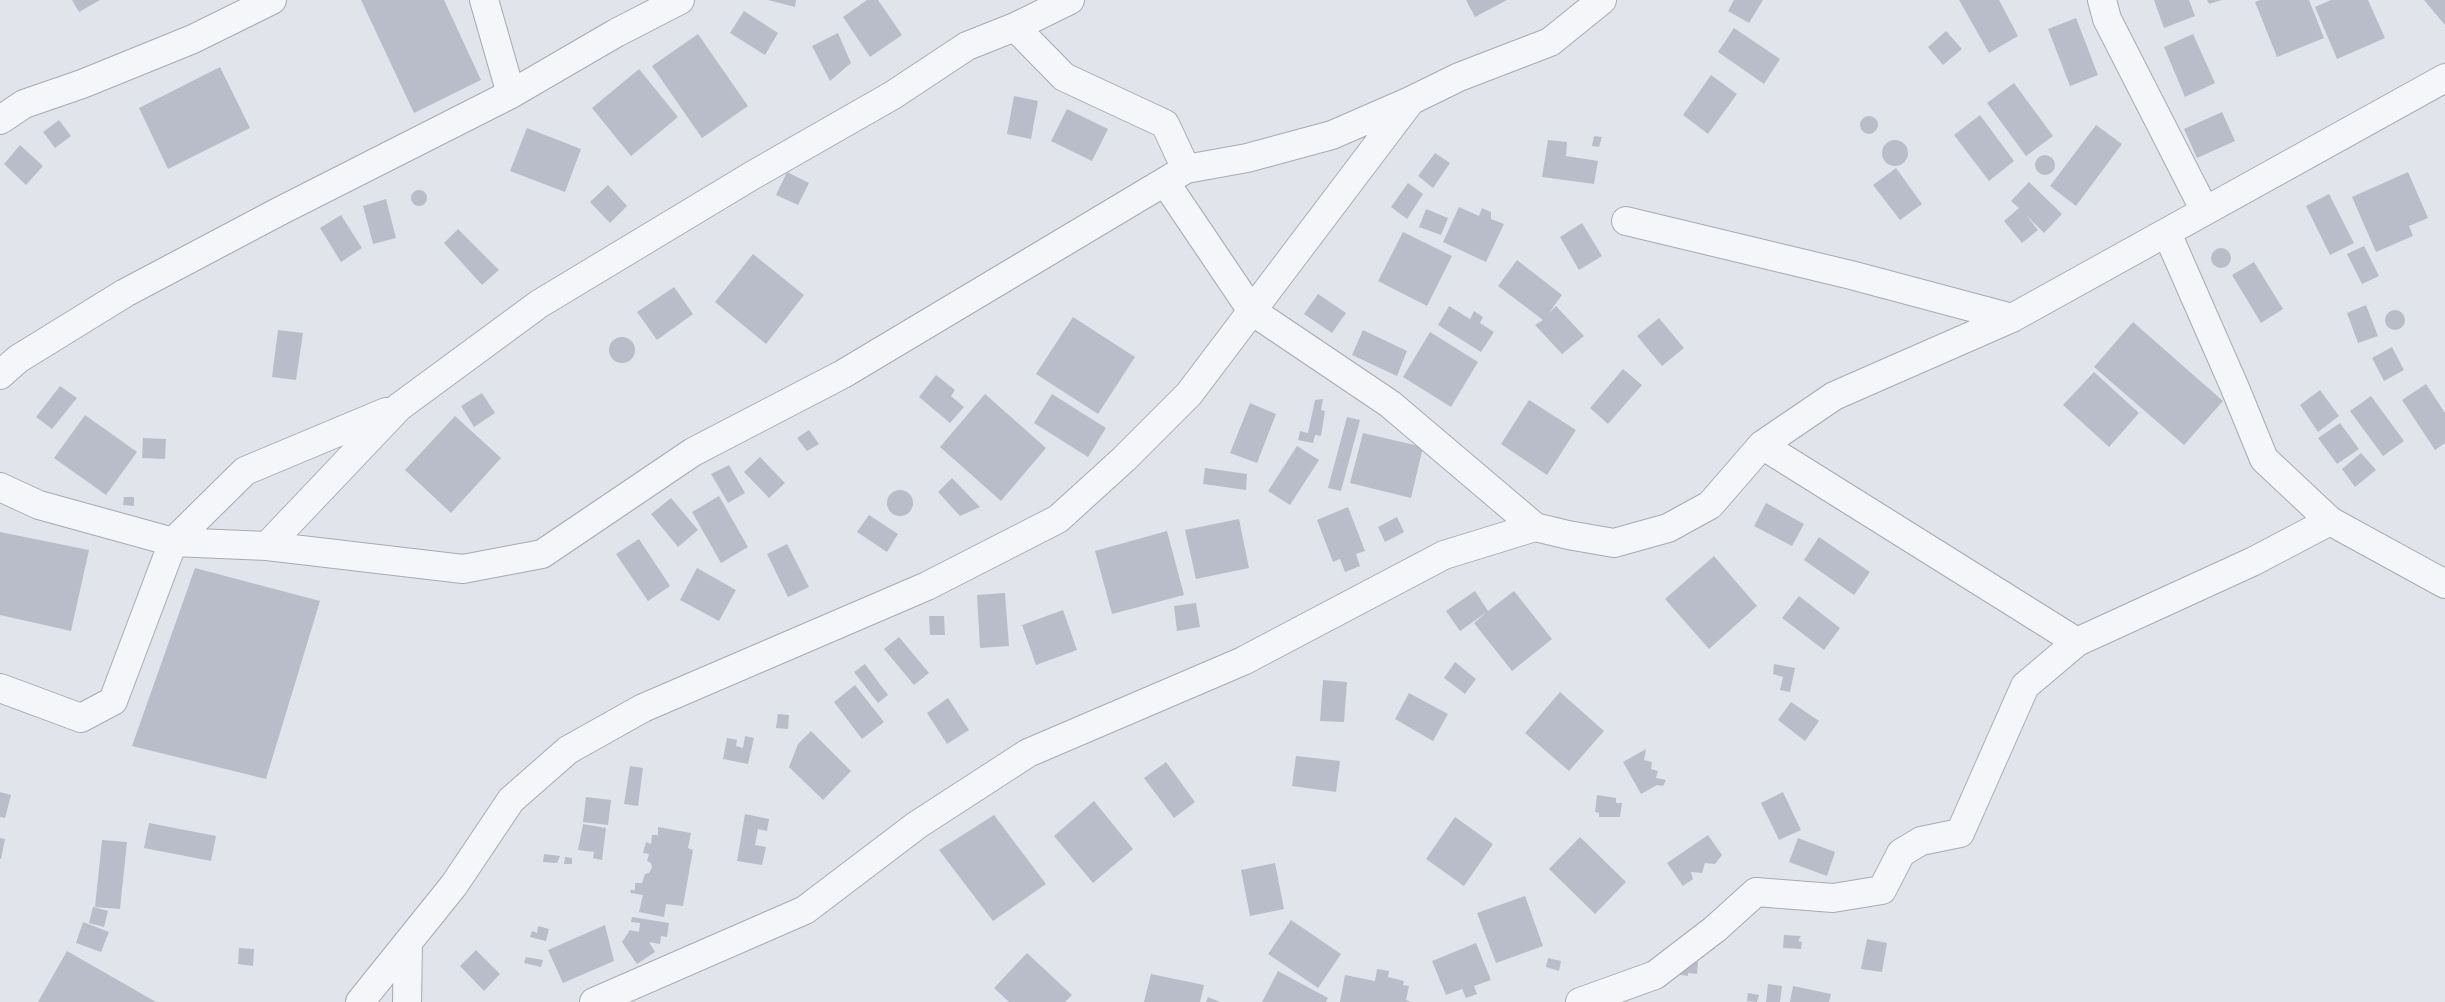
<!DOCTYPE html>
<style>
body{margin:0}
canvas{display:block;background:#e2e4eb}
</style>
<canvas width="2445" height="1002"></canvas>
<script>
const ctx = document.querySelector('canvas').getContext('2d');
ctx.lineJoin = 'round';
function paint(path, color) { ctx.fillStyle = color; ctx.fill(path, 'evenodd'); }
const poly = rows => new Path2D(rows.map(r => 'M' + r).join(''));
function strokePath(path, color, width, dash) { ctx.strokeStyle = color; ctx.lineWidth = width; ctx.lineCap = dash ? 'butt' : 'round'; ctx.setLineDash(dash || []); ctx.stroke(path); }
paint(poly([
 [72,0,100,0,79,12],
 [361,0,444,0,481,80,414,113],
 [768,0,796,0,795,7],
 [867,0,878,0,902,35,870,57,843,17],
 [1466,0,1507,0,1475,17],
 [1734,0,1763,0,1749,23,1728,11],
 [1959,0,1999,0,2018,36,1989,53],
 [2154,0,2189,0,2195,16,2164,28],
 [2207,0,2222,0,2209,4],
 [2260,0,2309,0,2324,38,2277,57,2255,2],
 [2331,0,2368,0,2385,38,2337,59,2315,7],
 [2424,0,2445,0,2445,25],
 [744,11,778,33,765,55,730,33],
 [2076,18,2098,75,2070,86,2048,29],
 [1734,28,1780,59,1764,84,1718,52],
 [1946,31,1962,49,1943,65,1928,47],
 [838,33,851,63,830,81,812,46],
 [698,34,748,106,702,138,652,66],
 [2193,34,2215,83,2185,97,2164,47],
 [220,67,250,128,168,169,139,108],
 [639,69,678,117,631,156,592,108],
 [1711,75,1737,94,1708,134,1683,115],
 [2014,83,2053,136,2026,156,1987,103],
 [1014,96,1038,101,1031,139,1007,134],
 [1067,109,1108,129,1092,161,1051,141],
 [2222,112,2235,141,2197,158,2184,129],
 [1980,115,2014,161,1989,181,1954,135],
 '1860 125a9 9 0 1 1 18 0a9 9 0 1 1-18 0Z',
 [59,120,71,136,55,148,43,132],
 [2096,125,2122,144,2076,206,2050,186],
 [527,128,581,149,565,192,510,171],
 [1594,136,1602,137,1599,147,1592,146],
 '1882 153a13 13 0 1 1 26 0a13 13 0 1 1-26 0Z',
 [1548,140,1567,142,1566,156,1598,161,1594,184,1542,177],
 [20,145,43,166,26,185,4,164],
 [1435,153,1450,163,1433,188,1418,176],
 '2035 165a10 10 0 1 1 20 0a10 10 0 1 1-20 0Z',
 [1896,168,1922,204,1900,220,1873,185],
 [787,172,809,183,798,205,776,195],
 [2408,172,2428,218,2409,226,2413,236,2376,252,2352,197],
 [2029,182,2062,214,2044,233,2026,215,2038,230,2022,243,2004,221,2019,208,2011,201],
 [1408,183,1423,194,1407,219,1391,207],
 [608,185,627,206,610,223,590,202],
 '411 198a8 8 0 1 1 16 0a8 8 0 1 1-16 0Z',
 [2329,194,2354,243,2330,255,2306,206],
 [386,199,396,238,373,244,363,206],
 [1459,207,1479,216,1482,208,1491,212,1491,219,1504,224,1486,262,1443,242],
 [1426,209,1448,218,1441,235,1419,227],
 [341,215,362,248,341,262,320,228],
 [1582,223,1602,256,1579,270,1560,237],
 [458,229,499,270,482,285,444,243],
 [1403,232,1452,256,1427,306,1378,281],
 [2364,246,2379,276,2362,284,2347,254],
 '2211 258a10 10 0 1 1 20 0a10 10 0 1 1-20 0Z',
 [753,254,804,295,766,344,715,302],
 [1517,260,1562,295,1548,314,1556,306,1584,336,1562,354,1535,325,1543,320,1498,286],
 [2254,262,2283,309,2261,323,2232,275],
 [674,287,693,314,657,340,637,312],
 [1318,294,1346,313,1332,333,1304,314],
 [2366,305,2378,336,2358,343,2347,313],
 [1449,306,1470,319,1474,311,1483,317,1480,323,1494,332,1481,352,1438,325],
 '2385 320a10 10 0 1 1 20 0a10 10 0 1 1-20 0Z',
 [1073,317,1135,357,1098,414,1036,374],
 [1659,318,1684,348,1662,366,1637,336],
 [2133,322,2223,401,2184,445,2094,367],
 [278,330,303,333,296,380,272,377],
 [1363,330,1407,351,1397,376,1352,355],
 [1430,332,1478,362,1451,407,1403,377],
 '609 350a13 13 0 1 1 26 0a13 13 0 1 1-26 0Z',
 [2392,347,2404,370,2384,381,2372,358],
 [1623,369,1642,385,1608,424,1590,408],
 [2094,372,2139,413,2109,447,2063,405],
 [936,375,955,390,951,396,964,407,950,423,919,397],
 [2426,384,2445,413,2445,443,2435,450,2402,400],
 [60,386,77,398,52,429,36,417],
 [2320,390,2339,416,2318,432,2300,405],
 [482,393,495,413,474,427,461,406],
 [985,394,1046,448,1001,501,940,447],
 [1052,394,1106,428,1088,457,1034,423],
 [2371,396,2404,441,2383,456,2350,411],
 [1323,399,1321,410,1325,411,1321,436,1315,435,1313,443,1298,440,1300,431,1308,433,1315,400],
 [1529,400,1576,430,1547,475,1501,444],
 [1250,403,1276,414,1257,463,1230,453],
 [85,415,137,452,106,495,54,458],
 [455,416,501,458,451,513,405,470],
 [1347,417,1360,420,1341,491,1328,488],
 [2340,423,2359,449,2337,464,2318,438],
 [809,430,819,444,807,451,797,438],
 [1363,433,1423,447,1411,498,1350,483],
 [143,438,166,439,165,459,142,458],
 [1297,446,1319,460,1290,505,1268,491],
 [2361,453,2376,470,2355,487,2342,469],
 [760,457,785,483,769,498,744,472],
 [729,465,745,493,728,503,711,474],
 [1205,468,1247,474,1246,490,1203,484],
 [952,478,980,507,960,516,938,492],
 '887 503a13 13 0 1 1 26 0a13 13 0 1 1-26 0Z',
 [719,496,748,547,721,563,692,512],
 [124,497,134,497,134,506,123,505],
 [671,498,698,530,678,547,651,514],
 [1766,503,1804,524,1792,546,1754,526],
 [1348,507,1365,551,1356,554,1360,566,1345,572,1340,559,1333,562,1317,520],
 [869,515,898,534,887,552,857,532],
 [1397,517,1404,532,1385,542,1378,527],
 [1239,519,1249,568,1196,579,1185,530],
 [1167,531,1184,595,1112,614,1095,551],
 [0,532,89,550,71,631,0,615],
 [1819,537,1870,572,1854,595,1804,560],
 [639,539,670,586,648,601,616,554],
 [787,544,809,587,788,597,767,554],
 [1714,556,1757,606,1709,649,1665,599],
 [195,568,320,601,266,779,132,746],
 [697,568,736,590,719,621,680,600],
 [1475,591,1488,611,1514,591,1552,639,1512,671,1474,623,1487,612,1460,631,1446,611],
 [1005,593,1009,646,980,648,977,595],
 [1799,596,1840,628,1824,650,1782,618],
 [1196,603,1200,627,1177,631,1174,606],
 [1063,610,1077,650,1036,665,1022,625],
 [929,616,944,616,945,635,930,635],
 [899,637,929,673,914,685,884,649],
 [1455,662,1476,679,1465,694,1444,678],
 [865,664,888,695,878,703,854,672],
 [1774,664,1795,668,1790,692,1780,690,1783,677,1773,674],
 [1323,680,1347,682,1344,722,1320,721],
 [855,685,884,722,862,739,834,702],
 [1560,692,1604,731,1569,771,1525,733],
 [1409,693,1448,714,1433,741,1395,719],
 [948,698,969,730,947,744,927,713],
 [1791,702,1819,721,1805,741,1778,720],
 [778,714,789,715,788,729,776,728],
 [811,731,851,771,823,800,789,767,798,744],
 [745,736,754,738,748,764,723,759,727,738,737,740,736,746,743,748],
 [1646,749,1644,760,1652,762,1651,769,1658,771,1656,778,1666,780,1663,786,1657,785,1641,794,1623,762],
 [1296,756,1340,761,1336,792,1292,786],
 [1166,762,1195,802,1174,818,1144,778],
 [630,766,643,768,638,806,624,804],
 [0,792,11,795,5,818,0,817],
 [1783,792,1801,830,1779,840,1761,803],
 [1597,795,1616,798,1616,803,1622,803,1620,817,1599,817,1599,813,1595,812],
 [586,797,611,800,608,825,583,822],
 [1094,801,1133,849,1093,883,1054,836],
 [745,814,769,819,767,831,758,829,755,845,766,847,762,865,737,861],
 [994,815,1046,884,993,921,939,850],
 [1455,817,1493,844,1464,886,1426,859],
 [149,823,216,836,211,861,144,848],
 [583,824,606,828,602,860,593,858,594,852,578,850],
 [658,827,691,833,688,848,693,850,683,906,666,904,664,917,639,912,643,895,631,893,630,890,635,890,635,883,642,883,645,874,649,873,652,867,651,863,647,861,649,854,643,853,646,842,651,844,652,835,658,835],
 [1708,835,1722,855,1715,864,1705,863,1702,873,1691,872,1693,879,1683,886,1667,863],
 [1580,837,1626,882,1595,914,1549,869],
 [0,838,5,839,1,859,0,859],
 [1798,838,1835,852,1827,876,1789,862],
 [102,840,127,842,120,909,95,907],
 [544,854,560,856,557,863,543,862],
 [565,857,572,858,572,864,564,864],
 [1275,863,1284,909,1250,916,1241,870],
 [1525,896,1543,946,1496,963,1477,913],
 [93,907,108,911,104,927,89,923],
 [632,917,669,923,667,937,661,936,660,944,649,942,655,952,637,964,622,942,630,930,639,932,640,923,631,922],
 [1291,920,1341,954,1318,988,1268,954],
 [83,922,109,932,101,952,76,943],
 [605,925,614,961,563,983,548,950],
 [538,926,549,929,546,941,530,937,532,931,537,933],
 [1784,935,1801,936,1798,941,1802,942,1801,949,1783,948],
 [1867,939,1887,943,1882,972,1861,969],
 [1476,943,1491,980,1474,986,1477,994,1466,998,1462,989,1446,995,1432,961],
 [239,948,254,949,253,966,238,964],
 [476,950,500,974,484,991,460,966],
 [67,951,156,1002,38,1002],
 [1027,953,1072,995,1065,1002,1009,1002,994,988],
 [526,957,543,960,541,967,524,963],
 [1548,958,1561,961,1559,971,1546,967],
 [1690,961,1698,962,1697,974,1688,973,1688,976,1673,974,1674,965,1690,967],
 [1377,969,1389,971,1388,977,1404,981,1403,985,1409,986,1406,1000,1411,1002,1340,1002,1345,975,1375,981],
 [1278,971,1328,998,1326,1002,1262,1002],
 [1151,974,1204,985,1200,1002,1144,1002],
 [1768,984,1782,986,1780,1002,1766,1002],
 [1793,986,1831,994,1829,1002,1790,1002],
 [1748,993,1759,995,1757,1002,1747,1001],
 [1208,997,1220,1002,1206,1002]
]), '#b9bdc9');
const minor = poly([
 [484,0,511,94],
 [2102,0,2107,19,2205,211],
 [1015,27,1064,77,1165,124,1186,169],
 [0,120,24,104,82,84,193,39,272,0],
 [1165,182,1252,311,1390,404,1535,527],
 [1626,221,1851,275,2012,318],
 [2167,233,2235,388,2264,459,2330,521,2445,584],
 [0,375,18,359,125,293,280,211,511,94,616,33,680,0],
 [1762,445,2077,642],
 [0,487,39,505,173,542,245,471,386,412],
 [267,546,399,407,539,304,753,175,893,95,967,46,1015,27,1070,0],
 [0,688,81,718,113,701,173,542,267,546,463,569,542,554,693,452,843,374,1186,169,1247,158,1332,135,1410,101,1459,77,1550,42,1602,0],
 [360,1002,454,885,511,800,568,750,643,708,927,586,1058,519,1124,459,1189,394,1409,103],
 [407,1002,408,942],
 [594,1002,805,910,917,825,1028,753,1243,661,1444,555,1535,527,1568,535,1614,543,1668,528,1710,505,1762,445,1834,396,2012,318,2445,78],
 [1580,1002,1655,975,1715,929,1756,892,1833,898,1882,890,1901,853,1921,841,1960,833,2025,686,2077,642,2254,561,2330,521]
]);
strokePath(minor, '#a7aab6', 30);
strokePath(minor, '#f5f6f9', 28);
</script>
